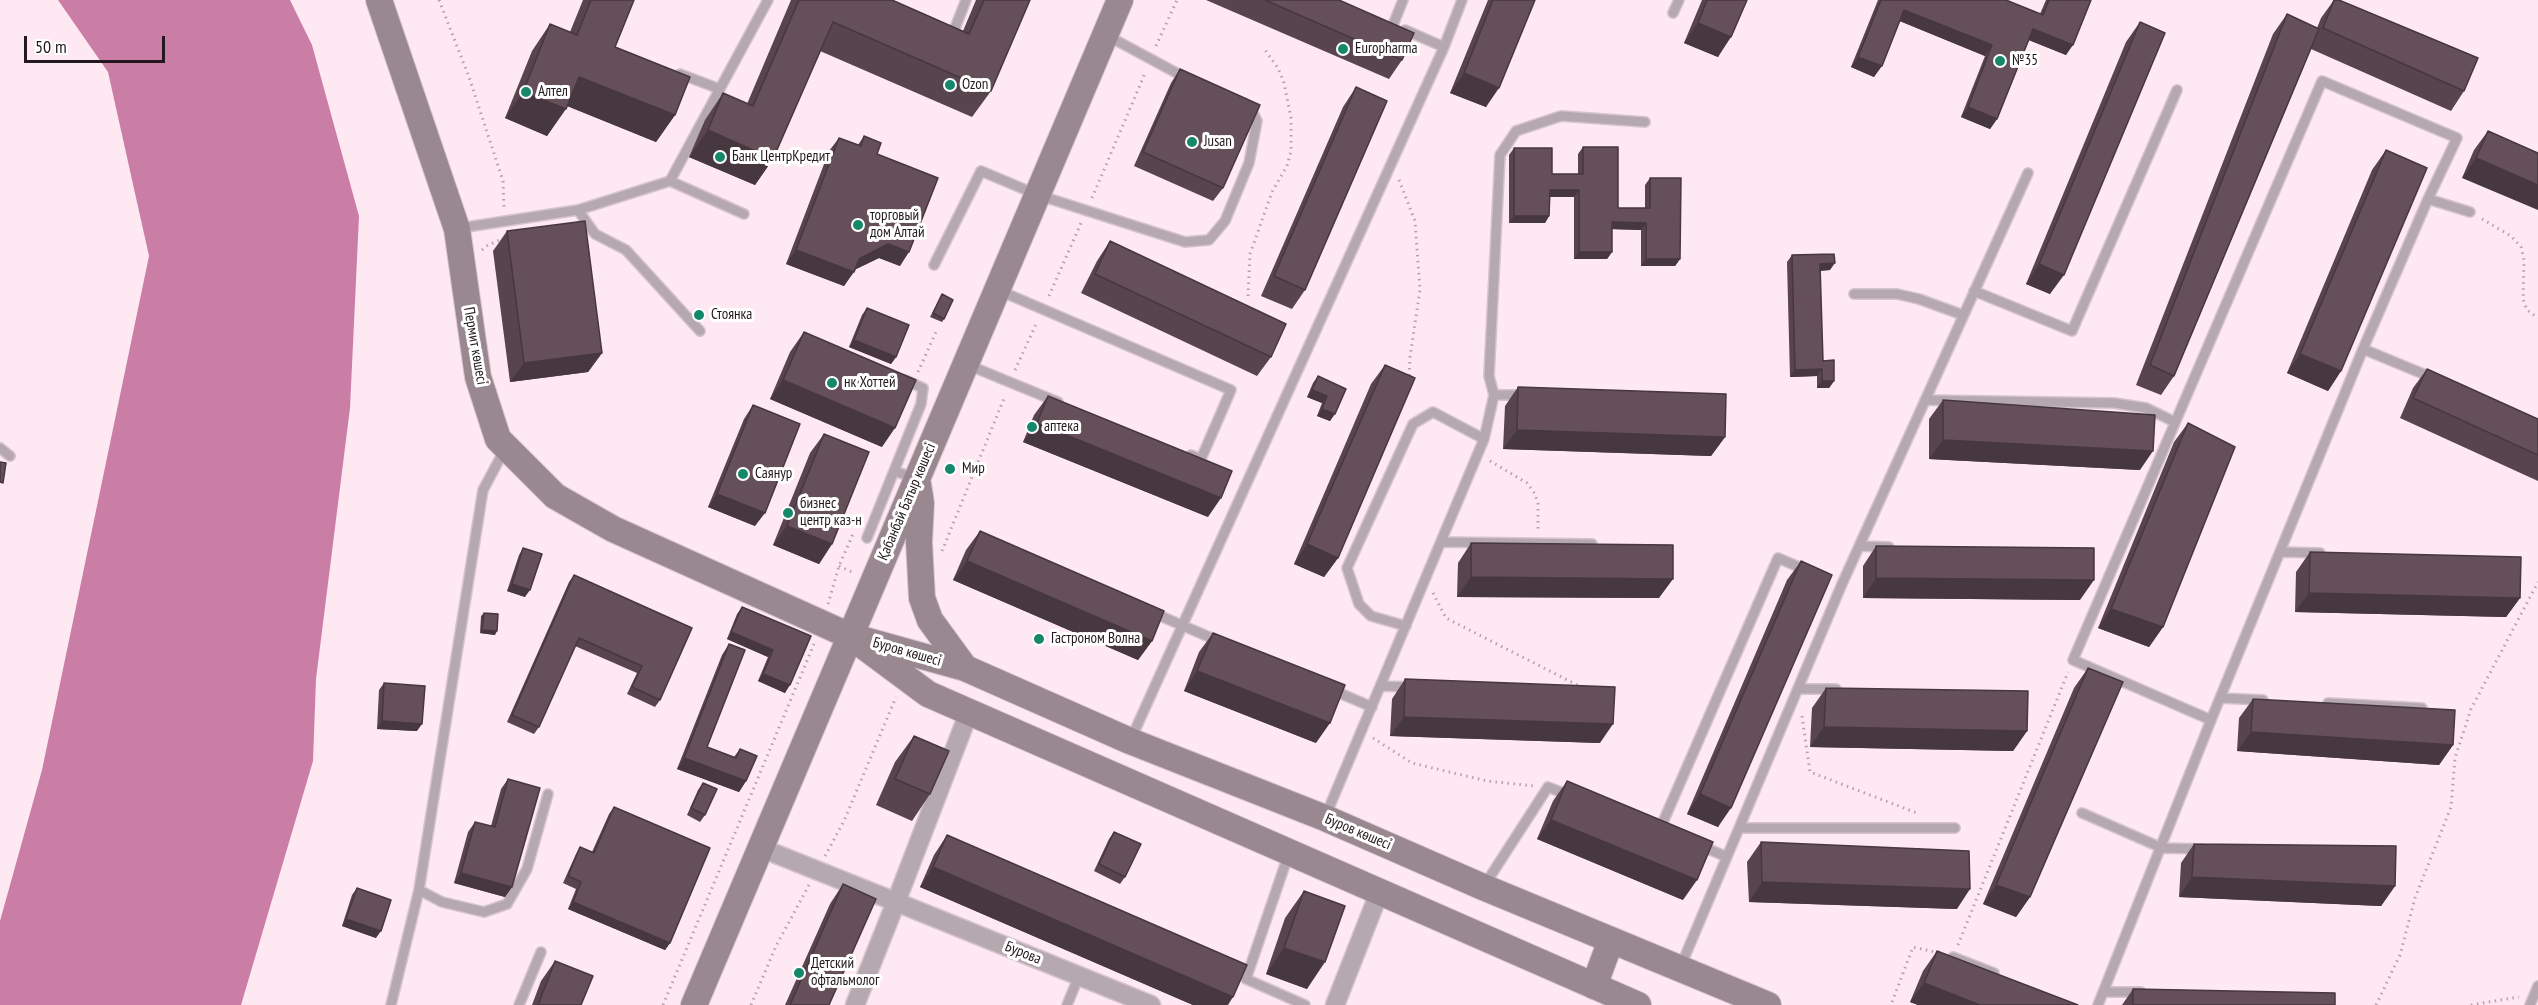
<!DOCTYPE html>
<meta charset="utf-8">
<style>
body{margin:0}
#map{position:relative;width:2538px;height:1005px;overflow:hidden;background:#fee8f2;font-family:"PT Sans Narrow",sans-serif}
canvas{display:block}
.scale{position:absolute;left:24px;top:36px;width:141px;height:27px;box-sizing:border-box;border:3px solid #22181d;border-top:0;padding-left:8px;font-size:18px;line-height:21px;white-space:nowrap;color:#22181d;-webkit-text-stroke:4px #fff;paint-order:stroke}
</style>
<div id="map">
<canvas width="2538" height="1005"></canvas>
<div class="scale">50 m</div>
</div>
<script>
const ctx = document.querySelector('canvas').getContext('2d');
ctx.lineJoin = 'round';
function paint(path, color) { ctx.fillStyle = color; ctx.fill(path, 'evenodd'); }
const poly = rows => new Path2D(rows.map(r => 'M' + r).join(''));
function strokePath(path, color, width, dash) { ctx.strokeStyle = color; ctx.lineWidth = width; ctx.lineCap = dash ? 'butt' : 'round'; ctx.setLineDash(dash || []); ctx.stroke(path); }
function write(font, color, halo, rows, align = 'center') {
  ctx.font = font + ' "PT Sans Narrow",sans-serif'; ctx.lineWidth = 6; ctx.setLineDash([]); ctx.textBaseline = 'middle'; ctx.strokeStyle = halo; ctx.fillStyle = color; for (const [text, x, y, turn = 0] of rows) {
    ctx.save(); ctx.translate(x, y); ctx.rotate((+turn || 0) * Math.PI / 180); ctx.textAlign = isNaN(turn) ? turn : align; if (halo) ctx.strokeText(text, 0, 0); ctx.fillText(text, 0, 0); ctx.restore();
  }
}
paint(poly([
 [58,0,290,0,312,45,359,216,350,408,316,679,313,761,241,1005,0,1005,0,921,42,770,149,256,108,72]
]), '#cb7ea5');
const service = poly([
 [1673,13,1679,0],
 [1393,25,1403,0],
 [1405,30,1444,47],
 [948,35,955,28,966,0],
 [1106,35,1186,78],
 [680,74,720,89],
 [670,181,744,214],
 [578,210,595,234,626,250,700,331],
 [460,228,578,210,670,181,768,0],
 [934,265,981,171,1038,195,1185,242,1209,240,1225,221,1249,163,1257,121,1254,115,1245,111],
 [998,290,1231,390,1201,459,1191,455],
 [1974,291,2072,331,2177,90],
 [1854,294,1897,294,1919,299,1963,315],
 [2363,349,2433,378],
 [968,365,1058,402],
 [905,380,923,388,921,404,894,471,915,478],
 [1494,395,1525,395],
 [1925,400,2114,403,2146,408,2175,422],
 [0,448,10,456],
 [867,538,894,471],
 [1441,542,1592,544],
 [1859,546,1889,547],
 [2280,552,2320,553],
 [1151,612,1221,642],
 [1406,626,1371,616,1359,604,1347,568,1413,424,1433,412,1484,439],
 [1381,686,1411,687],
 [1330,689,1372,707],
 [1798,689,1836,689],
 [2220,698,2263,700],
 [2328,703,2422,708],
 [2211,720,2363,349,2428,199,2470,212],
 [1131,739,1444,47,1462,0],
 [2082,813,2162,848,2202,849],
 [1326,815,1484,439,1494,395,1489,376,1500,155,1516,131,1561,116,1645,122],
 [1739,828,1955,828],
 [1660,829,1778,558,1806,570],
 [1699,845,1727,857],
 [1289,853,1246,979,1305,1005],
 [1484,886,1548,787,1571,796],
 [419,890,442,902,484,912,507,904,527,869,548,794],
 [1953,957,1994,973],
 [1680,968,1842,584,2028,173],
 [2105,992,2141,992],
 [391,1005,419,890,483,490,505,449],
 [519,1005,541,952],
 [1067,1005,1079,976],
 [2098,1005,2211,720,2073,660,2322,81,2457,138,2428,199],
 [2530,1005,2538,986]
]);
const minor = poly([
 [761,848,896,902,969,712],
 [855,1005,896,902,1151,1005],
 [1335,1005,1379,893]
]);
const secondary = poly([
 [379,0,457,229,478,377,498,439,555,496,613,529,850,636,965,668,1130,741,1325,818,1483,887,1768,1005],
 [918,484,921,503,919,542,922,598,930,620,965,668],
 [862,645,928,694,1638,1005],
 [1594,986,1611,940],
 [694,1005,1120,0]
]);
strokePath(service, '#d6c3cc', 12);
strokePath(minor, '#d6c3cc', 21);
strokePath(secondary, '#d6c3cc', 28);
strokePath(poly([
 [439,0,469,77,503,181,504,209],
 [1156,46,1177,0],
 [1399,180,1415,221,1420,290,1410,357,1409,379],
 [1092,198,1146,71],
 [2482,219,2511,236,2521,247,2524,260,2523,299,2527,310,2538,318],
 [482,250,488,245,502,239],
 [1049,296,1081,223],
 [1248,296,1250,254,1272,192,1287,166,1291,151,1291,118,1284,83,1278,68,1265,50],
 [1015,370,1037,322],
 [918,372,936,332],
 [1490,461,1527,483,1535,494,1538,504,1538,529],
 [942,551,1005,396],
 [839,566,854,573],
 [1433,593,1446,618,1581,687],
 [828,604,839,566,853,534],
 [1802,716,1810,772,1917,813],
 [1373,738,1412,763,1487,781,1534,786],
 [825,856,844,821,896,697],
 [1958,945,2068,672],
 [1892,1002,1913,947,1939,953],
 [663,1005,814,644],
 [751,1005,776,946,809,885],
 [2376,1005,2400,955,2415,898,2451,807,2455,758,2471,709,2538,582],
 [2471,1005,2519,997]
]), '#b5a3ab', 3, [1.5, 4.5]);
strokePath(service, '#b5a9af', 9);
strokePath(minor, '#b5a9af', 18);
strokePath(secondary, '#99888f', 26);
paint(poly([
 [583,0,634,0,615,47,675,115,656,142,567,106,547,136,505,118,532,51,550,24,570,32],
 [791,0,892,0,963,31,976,0,1030,0,991,91,972,117,820,51,773,159,755,185,689,157,705,120,723,93,747,104],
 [1206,0,1339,0,1402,60,1389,79],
 [1488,0,1535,0,1486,107,1450,93],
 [1702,0,1747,0,1718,57,1684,43],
 [1878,0,2006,0,2040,14,2046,0,2091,0,2066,55,2029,40,1997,119,1990,129,1961,117,1985,56,1900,21,1874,77,1851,67],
 [2334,0,2339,0,2464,91,2451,111,2311,49,2174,376,2161,395,2136,385,2273,34,2287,14,2317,28,2321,18],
 [2140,22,2050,294,2026,284,2126,42],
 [1180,69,1223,188,1213,201,1134,166,1171,83],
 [1356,87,1305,290,1292,309,1261,296,1343,107],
 [2488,131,2538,153,2462,178,2474,150],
 [864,136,877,154,900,266,879,258,854,270,844,286,786,264,829,151,839,138,858,145],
 [1583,147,1618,208,1645,208,1645,185,1650,178,1680,259,1675,266,1641,266,1641,230,1612,229,1612,252,1607,259,1574,259,1574,197,1550,197,1549,216,1545,223,1509,223,1509,155,1514,148,1552,174,1578,174,1578,154],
 [2386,150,2341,371,2328,391,2287,373,2372,170],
 [507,231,602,353,588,372,510,382,493,251],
 [1110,241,1271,357,1257,376,1081,293,1097,261],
 [1792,255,1830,270,1820,271,1823,361,1834,381,1829,388,1817,388,1817,376,1790,377,1787,262],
 [942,294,944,319,942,322,930,317],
 [867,308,896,357,891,364,849,347,862,315],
 [804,332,882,447,770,399,790,352],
 [1385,365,1338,558,1324,577,1294,564,1371,384],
 [2427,369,2538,419,2538,481,2400,418,2413,388],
 [1318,376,1346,389,1330,421,1317,416,1322,403,1307,397,1313,383],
 [1518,387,1725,437,1711,456,1503,449,1505,406],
 [1048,396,1208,517,1023,442,1034,415],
 [1943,400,2140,470,1929,459,1929,419],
 [753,405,755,526,708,507,744,419],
 [2188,423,2163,627,2149,647,2098,628,2174,442],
 [824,434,832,544,819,564,773,545,810,453],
 [980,531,1152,641,1138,660,953,580,966,550],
 [1471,543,1659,598,1457,597,1458,563],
 [1876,546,2080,600,1863,598,1863,566],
 [523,548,525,597,507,591,519,555],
 [2310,552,2520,598,2506,617,2295,612,2296,572],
 [1801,561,1718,827,1687,814,1787,580],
 [574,575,692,628,660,700,655,707,627,694,637,673,575,646,539,727,534,734,507,722,569,582],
 [742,607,811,636,785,693,758,681,768,657,727,639,737,614],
 [484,613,495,635,480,633,481,616],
 [1213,633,1316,743,1184,691,1199,652],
 [729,644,707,747,734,757,740,749,746,781,739,792,677,769,722,655],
 [2088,668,2030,897,2016,917,1983,904,2074,688],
 [1405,679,1600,743,1390,736,1392,699],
 [384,683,417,731,377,729,379,690],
 [1826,688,2027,731,2013,751,1810,747,1812,708],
 [2253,699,2453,745,2439,765,2237,751,2239,718],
 [914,736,930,794,912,821,876,805,895,762],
 [508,779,512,887,505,897,454,883,468,832,475,822,491,826,501,789],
 [1567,781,1683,900,1537,839,1553,801],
 [703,783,705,815,700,822,687,815,698,790],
 [614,807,670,943,665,950,568,909,576,889,563,883,576,854,580,847,592,852,609,814],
 [1114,832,1125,877,1120,884,1094,871,1109,839],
 [947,835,1228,1005,1193,1005,920,887,934,855],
 [1761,842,1957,909,1749,902,1747,862],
 [2194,844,2395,886,2381,906,2179,897,2181,863],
 [843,884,829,1005,785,1005,830,904],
 [357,888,376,938,342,926,352,895],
 [1304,891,1307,989,1266,974,1285,918],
 [1937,951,2078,1005,1918,1005,1910,1002,1923,971],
 [555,961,581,1005,532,1005,541,981],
 [2133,989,2335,1005,2122,1005]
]), '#57444d');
paint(poly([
 [1904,10,1992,45,1985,56,1897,20],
 [1698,23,1731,37,1718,57,1684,43],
 [2033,29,2073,45,2066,55,2026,39],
 [1858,57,1882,66,1874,77,1851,67],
 [1464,73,1499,88,1486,107,1450,93],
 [579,77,675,115,656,142,560,103],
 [523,92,566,109,547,136,505,118],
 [1968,107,1997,119,1990,129,1961,117],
 [708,130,773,159,755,185,689,157],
 [2476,158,2538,185,2538,210,2462,178],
 [1550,190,1579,190,1574,197,1545,197],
 [1514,216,1549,216,1545,223,1509,223],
 [1612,222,1646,223,1641,230,1607,229],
 [888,244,909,252,900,266,879,258,852,271,854,272,844,286,786,264,796,250,859,259],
 [1579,252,1612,252,1607,259,1574,259],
 [1646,259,1680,259,1675,266,1641,266],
 [1835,263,1830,270,1815,271,1820,264],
 [2039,264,2064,275,2050,294,2026,284],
 [854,340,896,357,891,364,849,347],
 [602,353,588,372,510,382,524,363],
 [2300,354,2341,371,2328,391,2287,373],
 [1822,369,1817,376,1790,377,1795,370],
 [783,380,895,428,882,447,770,399],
 [1822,381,1834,381,1829,388,1817,388],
 [1312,390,1327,396,1322,403,1307,397],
 [1322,409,1335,414,1330,421,1317,416],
 [1037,423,1221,498,1208,517,1023,442],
 [1517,430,1725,437,1711,456,1503,449],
 [1943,440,2153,451,2140,470,1929,459],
 [717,494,765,513,755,526,708,507],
 [787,526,832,544,819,564,773,545],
 [1307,544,1338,558,1324,577,1294,564],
 [967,561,1152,641,1138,660,953,580],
 [1471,577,1673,579,1659,598,1457,597],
 [1876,578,2094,580,2080,600,1863,598],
 [512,584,530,590,525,597,507,591],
 [2309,593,2520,598,2506,617,2295,612],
 [2111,609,2163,627,2149,647,2098,628],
 [482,630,497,631,495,635,480,633],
 [731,632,773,650,768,657,727,639],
 [1197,671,1330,723,1316,743,1184,691],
 [763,674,790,685,785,693,758,681],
 [1404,717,1613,724,1600,743,1390,736],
 [382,721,422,724,417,731,377,729],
 [1824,727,2027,731,2013,751,1810,747],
 [2251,732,2453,745,2439,765,2237,751],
 [684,758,746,781,739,792,677,769],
 [1700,794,1731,808,1718,827,1687,814],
 [1551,820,1697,880,1683,900,1537,839],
 [933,867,1233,997,1228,1005,1193,1005,920,887],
 [461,873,512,887,505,897,454,883],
 [2192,877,2395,886,2381,906,2179,897],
 [1762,882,1970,889,1957,909,1749,902],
 [1996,885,2030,897,2016,917,1983,904],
 [573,902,670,943,665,950,568,909],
 [346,919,381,931,376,938,342,926],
 [1284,948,1325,962,1307,989,1266,974],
 [1924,983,1980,1005,1918,1005,1910,1002]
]), '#47373e');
const building = poly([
 [591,0,634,0,615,47,690,77,675,115,579,77,566,109,523,92,550,24,577,35,591,0],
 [799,0,892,0,969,34,984,0,1030,0,991,91,833,22,773,159,708,130,723,93,753,106,799,0],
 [1265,0,1339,0,1414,33,1402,60,1265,0],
 [1493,0,1535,0,1499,88,1464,73,1493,0],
 [1707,0,1747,0,1731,37,1698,23,1707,0],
 [1881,0,2006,0,2043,15,2049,0,2091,0,2073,45,2033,29,1997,119,1968,107,1992,45,1904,10,1882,66,1858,57,1881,0],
 [2334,0,2339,0,2478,58,2464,91,2323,28,2334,0],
 [2287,14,2319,29,2174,376,2150,365,2287,14],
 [2140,22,2165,33,2064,275,2039,264,2140,22],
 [1180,69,1260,105,1223,188,1143,152,1180,69],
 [1356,87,1387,101,1305,290,1274,276,1356,87],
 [2488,131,2538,153,2538,185,2476,158,2488,131],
 [864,136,881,143,877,154,938,178,909,252,888,244,859,259,854,272,796,250,839,138,861,146,864,136],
 [1583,147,1618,147,1618,208,1650,208,1650,178,1681,178,1680,259,1646,259,1646,223,1612,222,1612,252,1579,252,1579,190,1550,190,1549,216,1514,216,1514,148,1552,148,1552,174,1583,174,1583,147],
 [2386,150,2427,168,2341,371,2300,354,2386,150],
 [585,221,602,353,524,363,507,231,585,221],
 [1110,241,1286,324,1271,357,1095,274,1110,241],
 [1834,254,1835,263,1820,264,1823,361,1834,360,1834,381,1822,381,1822,369,1795,370,1792,255,1834,254],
 [942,294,953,300,944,319,933,313,942,294],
 [867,308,909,325,896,357,854,340,867,308],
 [804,332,916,380,895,428,783,380,804,332],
 [1385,365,1415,378,1338,558,1307,544,1385,365],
 [2427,369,2538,419,2538,455,2413,398,2427,369],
 [1318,376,1346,389,1335,414,1322,409,1327,396,1312,390,1318,376],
 [1518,387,1726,394,1725,437,1517,430,1518,387],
 [1048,396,1232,471,1221,498,1037,423,1048,396],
 [1943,400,2155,415,2153,451,1943,440,1943,400],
 [753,405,800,424,765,513,717,494,753,405],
 [2188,423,2235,447,2163,627,2111,609,2188,423],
 [824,434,869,452,832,544,787,526,824,434],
 [0,462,6,463,3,483,0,482,0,462],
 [980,531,1164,611,1152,641,967,561,980,531],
 [1471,543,1673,545,1673,579,1471,577,1471,543],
 [1876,546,2094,548,2094,580,1876,578,1876,546],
 [523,548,542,554,530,590,512,584,523,548],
 [2310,552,2521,557,2520,598,2309,593,2310,552],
 [1801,561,1832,575,1731,808,1700,794,1801,561],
 [574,575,692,628,660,700,632,687,642,666,579,638,539,727,512,715,574,575],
 [742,607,811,636,790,685,763,674,773,650,731,632,742,607],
 [484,613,498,614,497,631,482,630,484,613],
 [1213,633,1345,685,1330,723,1197,671,1213,633],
 [729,644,745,650,707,747,736,758,740,749,757,756,746,781,684,758,729,644],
 [2088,668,2123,682,2030,897,1996,885,2088,668],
 [1405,679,1615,687,1613,724,1404,717,1405,679],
 [384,683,425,686,422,724,382,721,384,683],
 [1826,688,2028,691,2027,731,1824,727,1826,688],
 [2253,699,2455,710,2453,745,2251,732,2253,699],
 [914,736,949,751,930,794,895,779,914,736],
 [508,779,540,788,512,887,461,873,475,822,495,827,508,779],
 [1567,781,1713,842,1697,880,1551,820,1567,781],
 [703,783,717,789,705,815,691,808,703,783],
 [614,807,710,848,670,943,573,902,581,882,568,876,580,847,594,853,614,807],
 [1114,832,1141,844,1125,877,1099,864,1114,832],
 [947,835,1247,965,1233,997,933,867,947,835],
 [1761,842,1969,851,1970,889,1762,882,1761,842],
 [2194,844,2396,846,2395,886,2192,877,2194,844],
 [843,884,876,899,829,1005,790,1005,843,884],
 [357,888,391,900,381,931,346,919,357,888],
 [1304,891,1345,906,1325,962,1284,948,1304,891],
 [1937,951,2078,1005,1980,1005,1924,983,1937,951],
 [555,961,593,976,581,1005,538,1005,555,961],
 [2133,989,2335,993,2335,1005,2133,1005,2133,989]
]);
paint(building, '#654f59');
strokePath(building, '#47373e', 1.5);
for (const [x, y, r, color] of [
 [1343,49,6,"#148869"],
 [2000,61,6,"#148869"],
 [950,85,6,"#148869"],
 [526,92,6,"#148869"],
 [1192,142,6,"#148869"],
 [720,157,6,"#148869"],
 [858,225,6,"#148869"],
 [699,315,6,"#148869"],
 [832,383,6,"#148869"],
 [1032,427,6,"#148869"],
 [950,469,6,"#148869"],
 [743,474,6,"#148869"],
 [788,513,6,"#148869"],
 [1039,639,6,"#148869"],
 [799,973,6,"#148869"]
]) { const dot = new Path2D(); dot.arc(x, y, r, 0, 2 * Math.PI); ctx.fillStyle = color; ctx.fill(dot); strokePath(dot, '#fff', 2); }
write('15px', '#22181d', '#fff', [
 ["Europharma",1355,49],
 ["№35",2012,61],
 ["Ozon",962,85],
 ["Алтел",538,92],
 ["Jusan",1204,142],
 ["Банк ЦентрКредит",732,157],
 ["торговый",870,216],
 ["дом Алтай",870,233],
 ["Стоянка",711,315],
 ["нк Хоттей",844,383],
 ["аптека",1044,427],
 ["Мир",962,469],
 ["Саянур",755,474],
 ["бизнес",800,504],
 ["центр каз-н",800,521],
 ["Гастроном Волна",1051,639],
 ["Детский",811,964],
 ["офтальмолог",811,981]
], 'left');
write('15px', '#22181d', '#fff', [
 ["Пермит көшесі",475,346,80],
 ["Қабанбай Батыр көшесі",907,502,-67],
 ["Буров көшесі",907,652,16],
 ["Буров көшесі",1358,832,23],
 ["Бурова",1023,953,22]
]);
</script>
